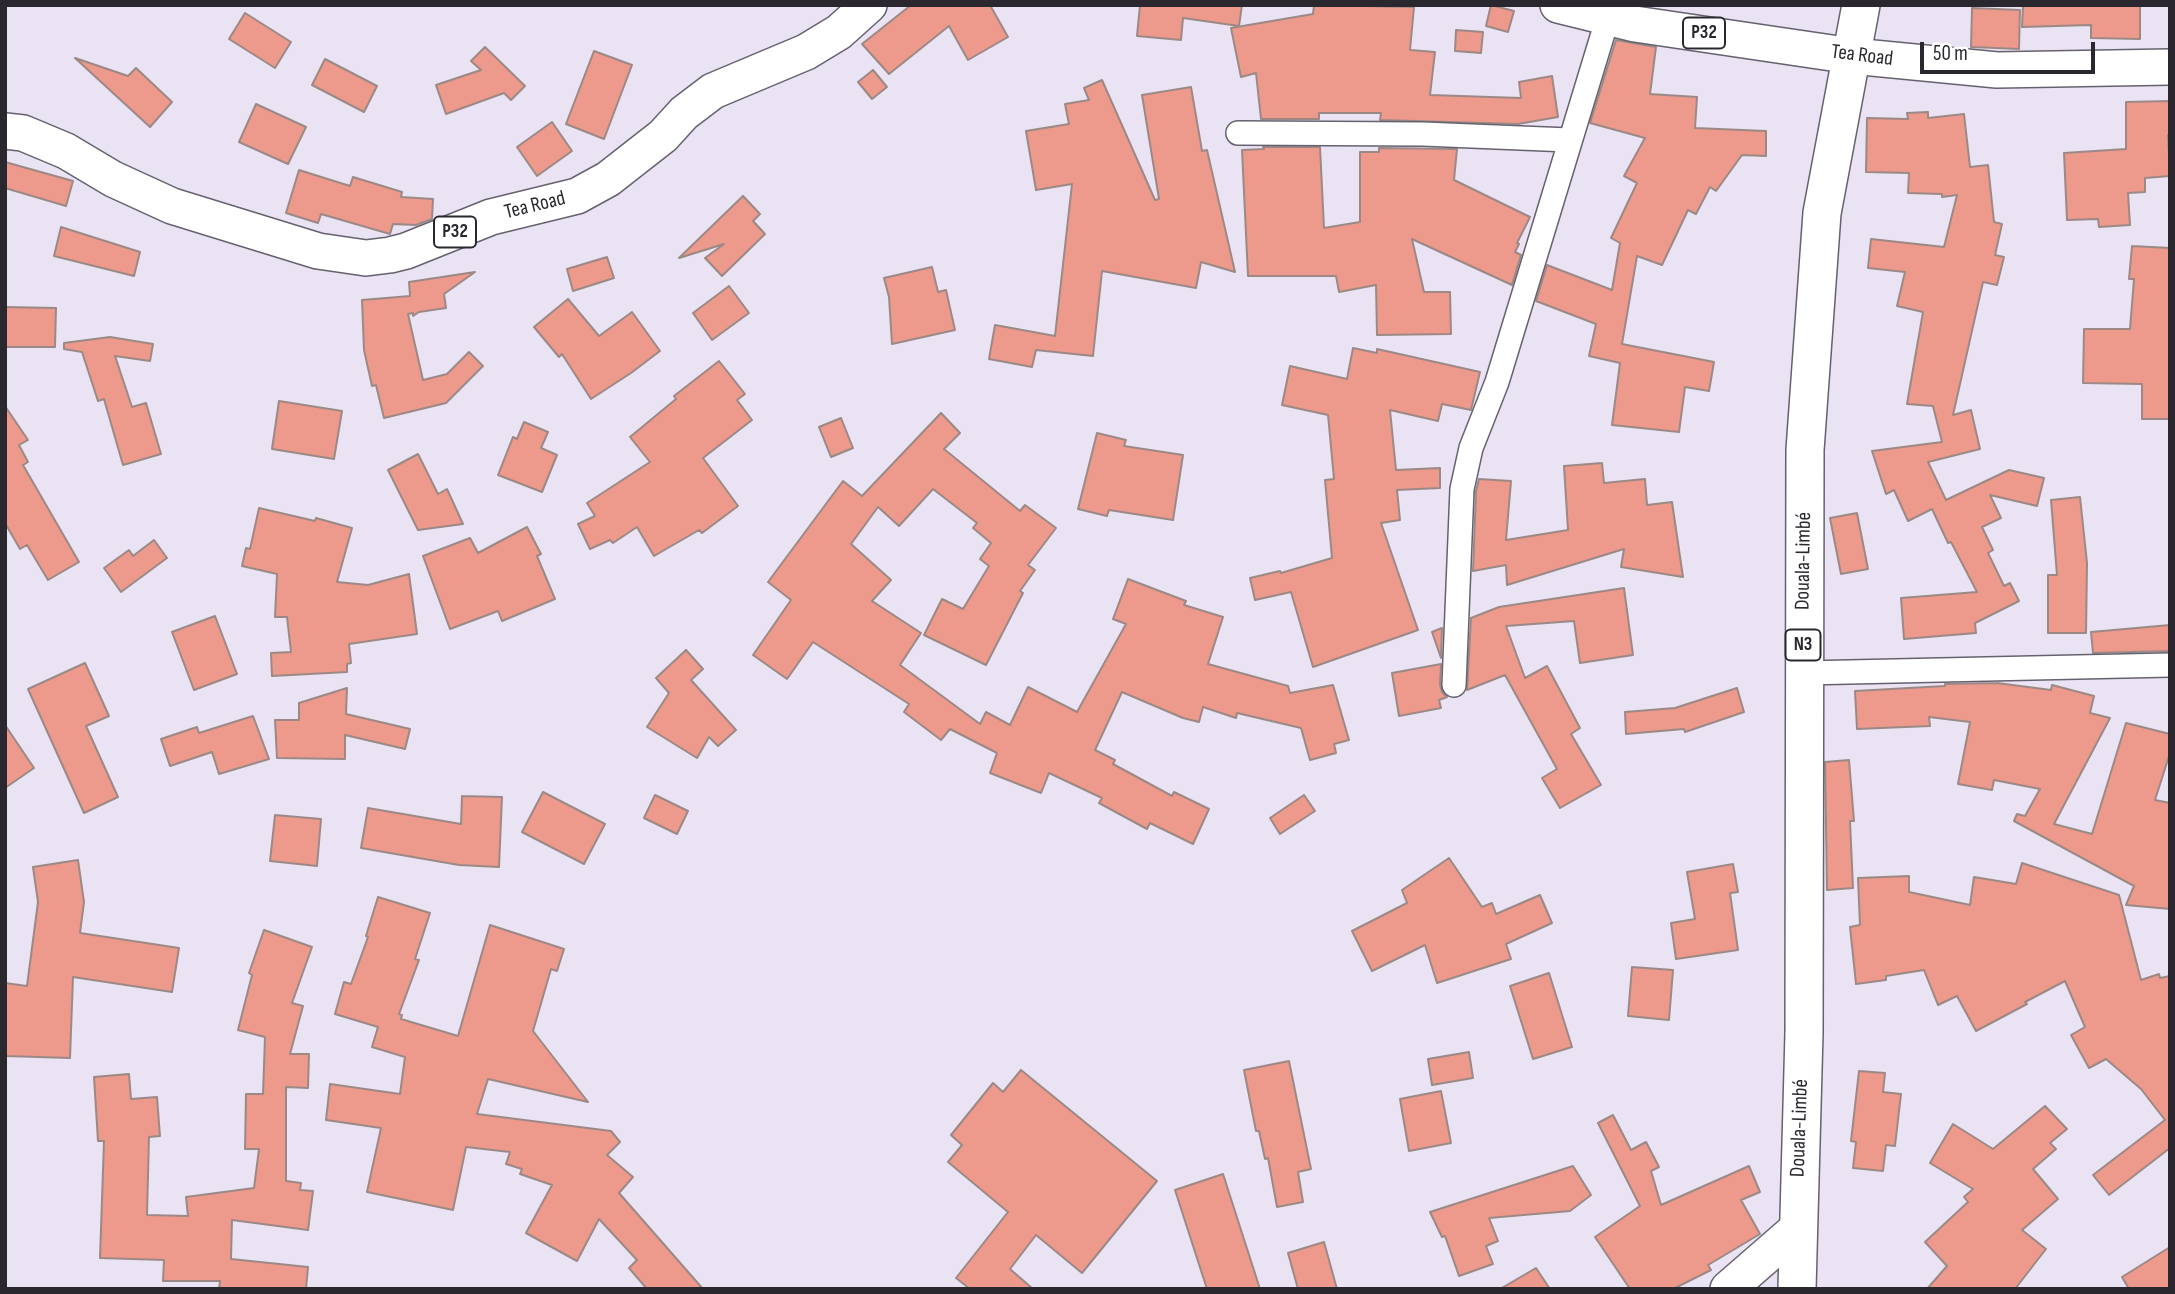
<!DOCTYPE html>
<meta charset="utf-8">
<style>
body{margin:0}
#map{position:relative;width:2175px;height:1294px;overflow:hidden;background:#e9e3f4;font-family:"Sofia Sans Condensed",sans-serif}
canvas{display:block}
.frame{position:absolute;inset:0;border:7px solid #2a282e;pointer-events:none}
.scale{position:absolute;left:1920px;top:42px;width:175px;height:32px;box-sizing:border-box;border:4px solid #2a282e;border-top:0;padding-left:9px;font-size:21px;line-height:24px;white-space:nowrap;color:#2a282e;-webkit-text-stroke:5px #fff;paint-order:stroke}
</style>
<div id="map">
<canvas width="2175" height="1294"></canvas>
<div class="frame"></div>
<div class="scale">50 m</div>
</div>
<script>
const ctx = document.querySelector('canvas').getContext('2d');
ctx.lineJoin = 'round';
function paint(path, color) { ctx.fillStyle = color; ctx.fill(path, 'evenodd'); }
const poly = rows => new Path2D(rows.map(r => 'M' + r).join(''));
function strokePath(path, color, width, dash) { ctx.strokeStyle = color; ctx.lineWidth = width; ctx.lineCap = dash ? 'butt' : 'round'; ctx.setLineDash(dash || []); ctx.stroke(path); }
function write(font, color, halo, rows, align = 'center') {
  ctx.font = font + ' "Sofia Sans Condensed",sans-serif'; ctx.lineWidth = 5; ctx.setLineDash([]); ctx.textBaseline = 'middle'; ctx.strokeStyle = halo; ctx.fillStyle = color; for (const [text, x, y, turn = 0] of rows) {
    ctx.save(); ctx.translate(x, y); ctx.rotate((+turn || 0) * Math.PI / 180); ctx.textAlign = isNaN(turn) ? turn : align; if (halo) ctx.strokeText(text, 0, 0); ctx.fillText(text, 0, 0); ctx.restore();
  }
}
const building = poly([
 [911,5,990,5,1008,37,968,60,949,26,889,74,862,44,911,5],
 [1140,5,1242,5,1239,26,1183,18,1181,40,1137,36,1140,5],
 [1314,5,1414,7,1410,50,1435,52,1430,95,1521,98,1519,82,1552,76,1558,117,1518,124,1380,120,1381,113,1319,113,1319,119,1261,119,1256,73,1241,77,1231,28,1313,14,1314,5],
 [1491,5,1514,11,1508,32,1486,26,1491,5],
 [2023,5,2140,5,2140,39,2091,38,2091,25,2022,27,2023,5],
 [1972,8,2020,10,2019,49,1971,47,1972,8],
 [245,13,291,42,275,68,229,39,245,13],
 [1456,30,1483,32,1481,53,1455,51,1456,30],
 [1616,40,1656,47,1650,94,1697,97,1695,128,1766,131,1766,156,1742,155,1716,191,1710,187,1696,214,1688,210,1662,265,1637,256,1622,344,1714,362,1709,391,1685,387,1679,432,1612,425,1620,363,1589,356,1596,324,1536,301,1547,265,1612,290,1620,243,1611,238,1637,183,1624,176,1645,138,1590,123,1616,40],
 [485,47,525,86,511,100,504,93,446,114,436,85,481,70,471,61,485,47],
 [594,51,632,65,604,139,566,124,594,51],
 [75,58,128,76,136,68,172,102,150,127,75,58],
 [325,59,377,86,364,112,312,85,325,59],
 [873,70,887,87,872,99,858,82,873,70],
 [1102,80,1155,200,1159,199,1142,95,1191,87,1202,151,1207,150,1235,272,1201,262,1196,288,1102,271,1093,356,1036,350,1032,367,989,359,995,325,1055,336,1072,184,1036,190,1026,131,1069,124,1065,104,1089,100,1084,88,1102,80],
 [2170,101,2170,135,2168,135,2170,176,2145,178,2145,192,2128,193,2130,225,2099,227,2098,219,2067,220,2064,153,2126,149,2126,102,2170,101],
 [256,104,306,127,288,164,239,142,256,104],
 [1928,112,1928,118,1964,114,1970,167,1988,165,1994,222,2002,224,1995,255,2004,257,1997,285,1983,282,1953,415,1971,410,1980,449,1928,462,1946,500,2009,470,2044,478,2037,506,1990,495,2001,518,1982,527,1993,550,1988,553,2004,586,2010,583,2019,601,1975,623,1976,633,1904,639,1901,598,1977,592,1951,542,1948,543,1932,509,1908,521,1894,490,1886,494,1872,451,1942,442,1933,406,1907,404,1923,312,1897,306,1905,272,1868,268,1871,239,1944,247,1957,195,1942,197,1942,194,1908,193,1909,173,1866,172,1867,118,1908,119,1907,113,1928,112],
 [552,122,572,151,537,176,517,147,552,122],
 [1263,147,1320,147,1324,228,1360,222,1360,152,1379,152,1379,148,1457,149,1454,180,1530,217,1517,243,1519,244,1515,252,1521,255,1512,285,1412,239,1424,292,1450,292,1451,334,1377,335,1376,285,1339,292,1336,276,1248,276,1242,150,1264,149,1263,147],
 [5,162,73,181,66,206,5,188,5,162],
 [299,170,350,186,353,177,402,192,401,197,433,199,432,219,416,225,393,224,390,234,321,214,318,223,286,213,299,170],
 [743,196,760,214,753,221,765,234,722,276,705,258,724,244,679,258,743,196],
 [61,227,140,252,134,276,54,256,61,227],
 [2132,246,2170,248,2170,419,2142,419,2142,384,2083,383,2084,329,2130,329,2134,279,2129,279,2132,246],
 [607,257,614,278,573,291,567,269,607,257],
 [932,267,938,292,946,290,955,330,892,344,889,297,884,278,932,267],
 [475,272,444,294,446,308,419,312,413,316,413,313,408,314,423,380,447,374,469,352,483,366,446,403,384,418,376,385,372,386,364,350,362,300,410,296,409,282,475,272],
 [729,286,749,313,712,340,693,313,729,286],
 [568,299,599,336,632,312,660,351,631,373,591,399,562,354,559,357,534,327,568,299],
 [5,307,56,308,55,347,5,347,5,307],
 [110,337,153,344,150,361,115,356,132,407,146,403,161,454,123,465,104,399,98,401,82,352,64,349,64,343,110,337],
 [1353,348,1377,353,1377,349,1480,372,1471,410,1442,404,1438,421,1390,410,1396,470,1440,468,1440,488,1397,490,1400,520,1381,523,1418,630,1313,667,1291,592,1255,600,1250,578,1280,571,1281,573,1332,558,1325,480,1334,479,1328,415,1282,405,1290,366,1347,379,1353,348],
 [719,361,745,394,737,400,752,420,703,458,738,506,702,533,699,530,654,556,637,527,613,543,610,540,590,549,578,524,595,516,587,503,650,462,630,437,676,399,674,396,719,361],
 [279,401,342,411,334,459,272,449,279,401],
 [5,406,28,440,19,445,28,462,23,465,79,562,48,580,27,545,20,549,5,523,5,406],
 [941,413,960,433,944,449,1020,511,1025,505,1056,528,1028,565,1035,570,1020,591,1023,593,986,665,924,635,942,599,963,609,989,566,980,559,991,543,973,528,977,523,933,489,899,526,878,507,851,544,891,580,872,601,921,633,900,665,980,724,986,712,1010,725,1028,687,1077,712,1126,624,1113,619,1128,579,1186,601,1184,605,1223,617,1208,664,1288,686,1290,693,1333,685,1349,740,1334,744,1336,753,1310,760,1301,728,1237,713,1236,718,1203,707,1199,722,1183,718,1122,692,1095,750,1115,760,1113,764,1172,796,1174,792,1209,809,1193,844,1150,823,1147,829,1099,803,1102,798,1049,773,1041,793,990,773,997,753,950,729,941,740,904,712,909,704,813,642,787,679,753,655,791,600,768,582,843,481,862,496,941,413],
 [841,418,853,448,831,457,819,427,841,418],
 [524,422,548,432,541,448,557,455,542,492,498,475,513,437,517,439,524,422],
 [1097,433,1126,440,1124,446,1183,455,1173,520,1109,510,1107,516,1078,509,1097,433],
 [418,454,438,494,447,489,463,524,418,530,388,470,418,454],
 [1602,463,1604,483,1645,479,1647,505,1672,502,1683,577,1621,567,1624,549,1507,585,1506,565,1473,571,1476,491,1479,479,1511,481,1506,540,1568,530,1564,466,1602,463],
 [2080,497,2087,563,2086,633,2048,633,2048,575,2057,575,2051,500,2080,497],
 [259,508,315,521,316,518,352,528,337,582,368,585,409,574,417,634,349,644,351,663,347,664,347,672,272,676,271,653,291,652,287,617,275,617,277,574,242,566,246,548,250,549,259,508],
 [1857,513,1868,569,1841,574,1830,518,1857,513],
 [527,527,541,554,537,556,555,599,502,621,498,611,450,629,423,556,470,538,478,553,527,527],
 [154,540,167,558,121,592,104,568,129,550,133,556,154,540],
 [1624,588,1633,655,1580,663,1574,621,1506,626,1525,678,1547,666,1580,728,1571,734,1601,785,1560,808,1542,778,1557,769,1505,675,1467,690,1471,618,1499,607,1624,588],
 [215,616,237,674,194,690,172,632,215,616],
 [2170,625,2170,651,2093,653,2091,632,2170,625],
 [1442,628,1441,658,1432,632,1442,628],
 [686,650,703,669,691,680,736,730,718,746,709,737,697,758,647,727,669,693,656,678,686,650],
 [85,663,109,716,86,726,118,797,84,813,28,689,85,663],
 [1441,664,1440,685,1442,692,1447,697,1439,700,1441,708,1399,716,1392,673,1441,664],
 [1997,683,2051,690,2052,685,2094,696,2090,713,2110,718,2054,824,2092,834,2126,723,2170,734,2170,753,2155,800,2170,803,2170,909,2126,905,2134,886,2014,821,2017,814,2025,816,2040,789,1994,780,1992,790,1958,784,1970,722,1929,717,1930,726,1857,729,1855,691,1945,686,1945,684,1997,683],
 [347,688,346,714,410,729,405,749,345,735,345,759,277,758,275,720,299,720,299,703,347,688],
 [1737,688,1744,712,1685,732,1684,729,1626,734,1625,712,1675,708,1737,688],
 [253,716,269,759,219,774,212,752,170,766,161,739,197,727,199,733,253,716],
 [5,725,34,768,5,788,5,725],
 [1849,760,1854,821,1850,821,1853,888,1827,890,1825,762,1849,760],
 [543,792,605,824,584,864,522,832,543,792],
 [655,795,688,811,677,834,644,818,655,795],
 [1304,795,1315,811,1280,834,1270,818,1304,795],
 [462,796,502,797,499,867,459,865,361,848,368,808,461,824,462,796],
 [275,815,321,819,317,866,270,861,275,815],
 [1449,858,1482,907,1492,903,1496,914,1540,895,1552,923,1506,944,1511,959,1437,983,1425,945,1372,971,1352,931,1407,903,1402,890,1449,858],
 [78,860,84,902,80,933,179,948,172,992,73,977,70,1058,5,1056,5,983,27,986,38,902,33,867,78,860],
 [2022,863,2119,895,2141,980,2159,974,2160,978,2170,976,2170,1148,2109,1195,2093,1175,2165,1120,2141,1089,2106,1059,2089,1068,2071,1035,2085,1027,2065,981,2025,1002,2027,1004,1976,1031,1957,996,1938,1005,1924,970,1886,976,1886,980,1856,984,1850,927,1860,925,1858,878,1909,876,1909,892,1970,905,1974,877,2016,884,2022,863],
 [1733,864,1738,892,1730,893,1738,950,1676,959,1671,923,1695,919,1687,872,1733,864],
 [378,897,430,913,415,959,419,960,399,1014,402,1015,401,1019,458,1036,490,925,564,949,557,971,551,969,533,1031,588,1102,488,1079,477,1114,611,1131,620,1142,607,1155,633,1177,619,1193,703,1289,647,1289,629,1268,637,1260,599,1219,577,1261,526,1233,552,1185,520,1174,522,1169,506,1164,510,1152,466,1147,453,1210,367,1192,381,1128,326,1120,330,1084,400,1094,405,1057,372,1047,378,1027,335,1014,344,982,351,984,368,937,366,936,378,897],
 [264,930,312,947,292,1003,303,1006,290,1054,309,1054,308,1088,286,1087,286,1181,301,1183,300,1190,313,1191,308,1230,232,1220,231,1259,308,1267,306,1289,219,1289,220,1281,163,1281,164,1260,100,1258,104,1141,98,1141,94,1077,129,1074,131,1099,157,1097,160,1136,149,1137,147,1215,188,1216,186,1197,254,1188,259,1149,245,1149,246,1094,263,1094,265,1037,238,1030,252,975,249,973,264,930],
 [1632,967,1673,970,1669,1020,1628,1016,1632,967],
 [1549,973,1572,1047,1533,1059,1510,986,1549,973],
 [1469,1052,1473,1078,1432,1085,1428,1059,1469,1052],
 [1289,1061,1311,1169,1298,1172,1303,1202,1277,1207,1268,1158,1265,1159,1259,1131,1256,1131,1244,1070,1289,1061],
 [1021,1070,1157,1181,1082,1273,1036,1235,1010,1269,1033,1289,970,1289,956,1278,1008,1212,948,1162,962,1145,951,1135,993,1083,1003,1092,1021,1070],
 [1859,1071,1885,1073,1883,1092,1901,1094,1895,1146,1886,1145,1883,1171,1853,1168,1856,1142,1851,1141,1859,1071],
 [1441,1091,1451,1143,1409,1151,1400,1099,1441,1091],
 [2045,1106,2067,1129,2050,1143,2056,1149,2033,1169,2058,1199,2022,1230,2046,1249,2015,1289,1927,1289,1947,1266,1925,1242,1968,1202,1964,1197,1973,1189,1930,1163,1953,1124,1993,1149,2045,1106],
 [1613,1115,1631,1150,1646,1142,1659,1167,1651,1171,1661,1205,1749,1166,1760,1192,1741,1200,1760,1234,1708,1265,1711,1270,1673,1289,1630,1289,1595,1237,1640,1206,1598,1123,1613,1115],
 [1573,1166,1591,1195,1570,1211,1489,1218,1498,1241,1486,1246,1493,1264,1459,1276,1445,1236,1442,1237,1430,1212,1573,1166],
 [1223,1174,1260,1289,1207,1289,1175,1190,1223,1174],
 [1324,1242,1337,1289,1298,1289,1288,1253,1324,1242],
 [2170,1247,2170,1289,2129,1289,2122,1277,2170,1247],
 [1536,1268,1550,1289,1500,1289,1536,1268]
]);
paint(building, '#ed998c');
strokePath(building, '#9c8986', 2);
const minor = poly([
 [1238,133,1423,134,1569,140],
 [1803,673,2170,665],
 [1454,685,1462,489,1471,448,1497,382,1608,17]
]);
const primary = poly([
 [1558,5,1635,24,1852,56,1997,70,2170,67],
 [5,131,23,133,66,151,113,179,172,206,318,251,366,258,390,255,406,251,491,217,577,196,608,179,663,136,684,113,713,91,806,52,839,32,869,5],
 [1728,1289,1797,1229]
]);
const trunk = poly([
 [1797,1289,1804,1033,1805,450,1822,213,1861,5]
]);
strokePath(minor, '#66616f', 26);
strokePath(primary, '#66616f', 38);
strokePath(trunk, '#66616f', 40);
strokePath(minor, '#fff', 23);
strokePath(primary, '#fff', 35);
strokePath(trunk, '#fff', 37);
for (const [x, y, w] of [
 [1704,33,42],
 [455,232,42],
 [1803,645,35]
]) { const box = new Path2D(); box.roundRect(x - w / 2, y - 15.5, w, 31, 5); ctx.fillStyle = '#fff'; ctx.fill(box); strokePath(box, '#2a282e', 2); }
write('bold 19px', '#2a282e', null, [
 ["P32",1704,33],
 ["P32",455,232],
 ["N3",1803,645]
]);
write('21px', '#2a282e', '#fff', [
 ["Tea Road",1862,56,7],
 ["Tea Road",535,206,-14],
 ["Douala-Limbé",1804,561,-89],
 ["Douala-Limbé",1800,1128,-88]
]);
</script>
